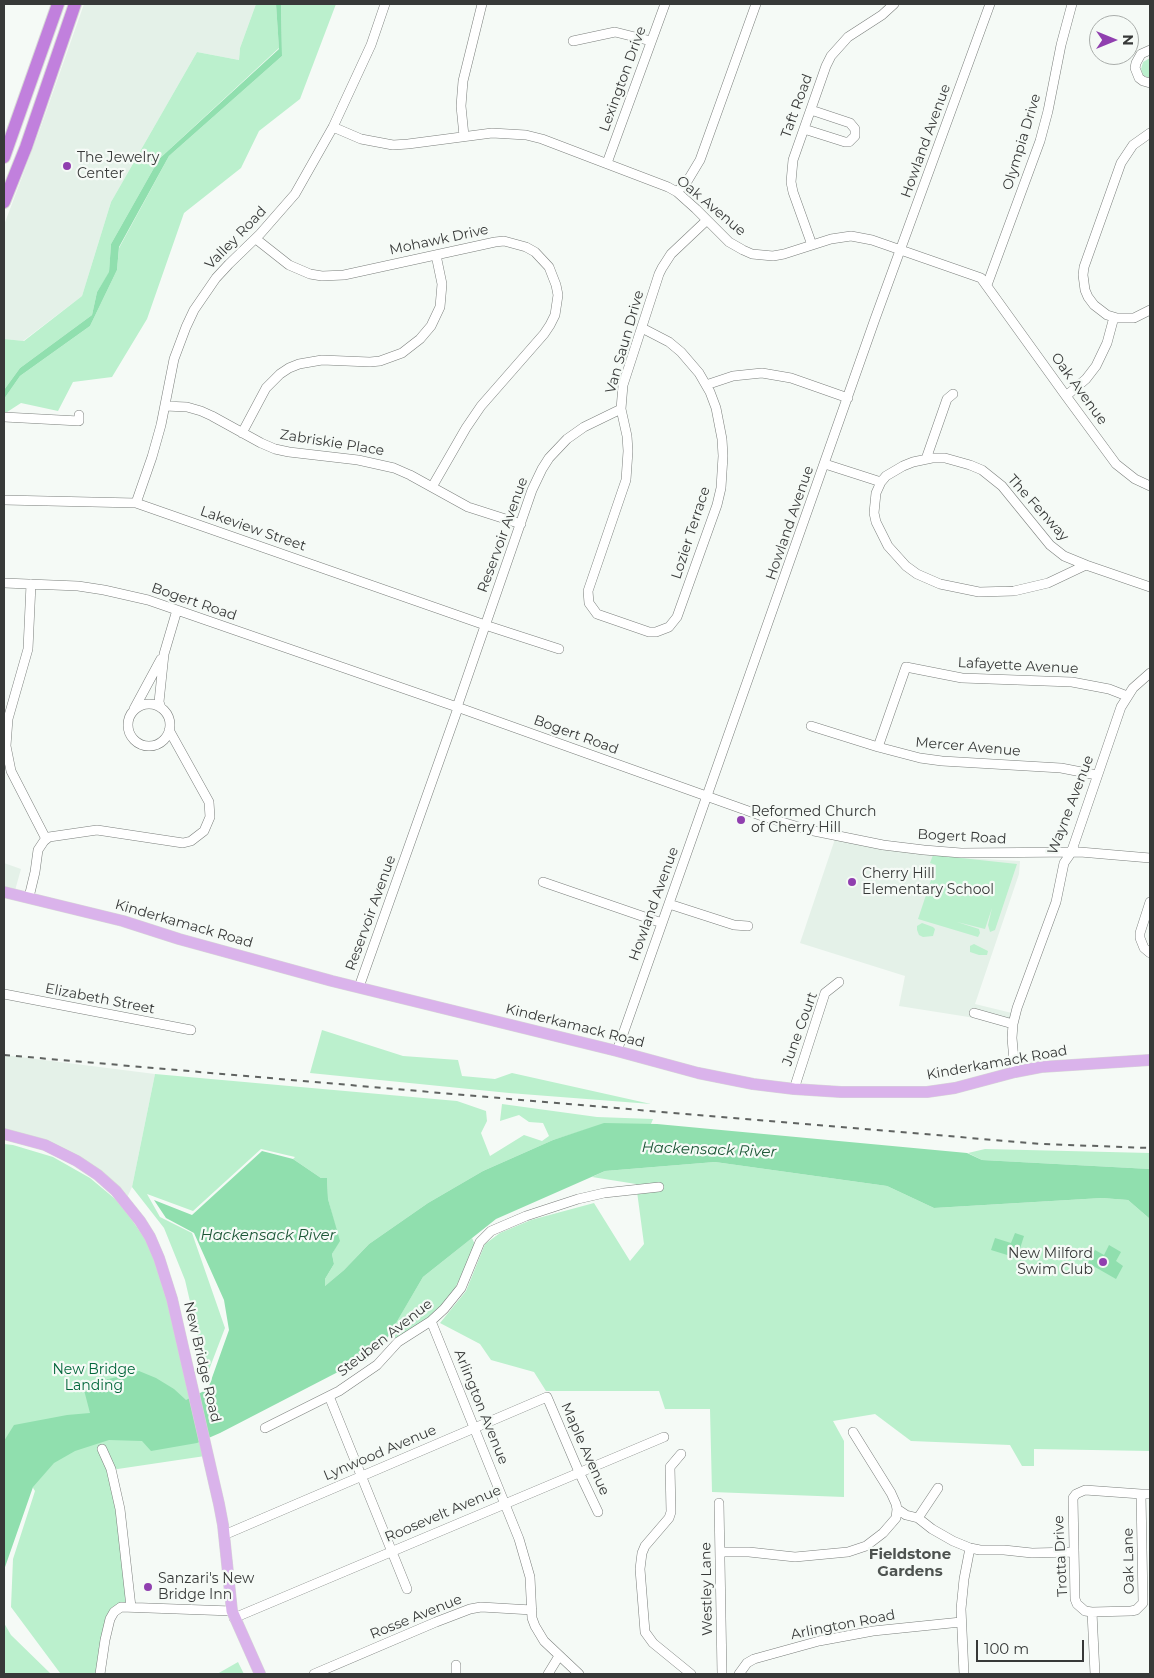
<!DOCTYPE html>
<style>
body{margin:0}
#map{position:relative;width:1154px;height:1678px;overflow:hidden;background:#f5faf6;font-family:Montserrat,sans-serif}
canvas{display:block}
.frame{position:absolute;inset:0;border:5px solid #373938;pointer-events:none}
.north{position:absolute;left:1089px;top:15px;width:50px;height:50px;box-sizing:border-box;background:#f5faf6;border:1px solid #a9adaa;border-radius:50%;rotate:90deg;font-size:14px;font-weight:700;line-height:20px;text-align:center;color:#373938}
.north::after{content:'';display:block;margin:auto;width:18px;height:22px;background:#903faf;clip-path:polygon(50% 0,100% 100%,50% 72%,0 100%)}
.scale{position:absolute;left:976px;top:1640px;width:108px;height:22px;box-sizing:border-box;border:2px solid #373938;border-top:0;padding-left:6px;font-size:15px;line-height:18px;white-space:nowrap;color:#373938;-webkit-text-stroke:4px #f5faf6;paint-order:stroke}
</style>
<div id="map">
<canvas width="1154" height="1678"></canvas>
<div class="frame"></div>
<div class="north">N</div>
<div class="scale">100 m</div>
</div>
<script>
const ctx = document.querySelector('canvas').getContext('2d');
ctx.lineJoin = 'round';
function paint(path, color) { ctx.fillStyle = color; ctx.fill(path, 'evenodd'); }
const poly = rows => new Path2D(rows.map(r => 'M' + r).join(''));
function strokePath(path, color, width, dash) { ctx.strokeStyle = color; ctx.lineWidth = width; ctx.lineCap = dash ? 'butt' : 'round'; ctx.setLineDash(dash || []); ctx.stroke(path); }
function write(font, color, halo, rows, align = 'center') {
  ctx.font = font + ' Montserrat,sans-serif'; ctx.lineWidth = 4.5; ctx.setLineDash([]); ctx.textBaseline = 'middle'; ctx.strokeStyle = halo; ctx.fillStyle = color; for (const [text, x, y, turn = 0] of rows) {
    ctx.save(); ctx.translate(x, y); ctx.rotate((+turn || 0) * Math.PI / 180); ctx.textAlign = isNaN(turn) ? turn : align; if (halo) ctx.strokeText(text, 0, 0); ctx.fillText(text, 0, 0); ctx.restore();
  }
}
paint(poly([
 [84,4,256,4,240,48,239,60,197,52,111,202,82,296,23,341,4,339,4,225,39,132],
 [836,836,965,858,1020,861,1019,874,975,1004,1016,1014,1013,1024,899,1006,905,976,800,943],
 [4,863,21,869,14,894,4,892],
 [4,1055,155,1074,132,1187,125,1202,77,1161,4,1134]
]), '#e4f1e8');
paint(poly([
 [256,4,276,4,279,48,159,159,111,244,109,273,97,292,92,315,20,368,4,390,4,339,24,341,82,296,111,202,197,52,239,60,240,48],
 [281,4,336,4,300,99,259,131,241,168,184,213,147,319,112,377,73,382,58,411,21,403,4,414,4,399,20,376,90,326,117,270,119,248,169,156,282,56],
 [1150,58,1150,77,1149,78,1143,75,1141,69,1143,62],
 [933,855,1017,864,995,930,990,932,988,925,992,908,985,929,957,922,979,929,980,933,978,937,918,919,936,865,930,863],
 [922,923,933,927,935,929,933,936,923,937,919,935,917,930,917,926],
 [974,944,988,951,987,955,979,955,970,952,970,946],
 [322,1030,403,1056,458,1060,462,1076,495,1079,512,1073,651,1104,509,1093,310,1073],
 [155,1074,457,1101,486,1111,487,1121,481,1133,490,1156,524,1135,542,1141,549,1136,543,1123,529,1122,519,1115,500,1121,502,1104,597,1117,653,1119,651,1124,604,1124,553,1140,483,1171,428,1203,369,1244,344,1270,324,1287,325,1279,334,1264,332,1254,339,1241,328,1199,327,1178,321,1178,293,1159,295,1157,261,1149,193,1211,147,1194,160,1217,192,1233,225,1328,207,1375,185,1280,164,1228,132,1187],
 [4,1144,13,1145,53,1157,90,1178,120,1203,146,1240,164,1280,205,1456,111,1470,131,1607,114,1612,100,1674,65,1674,60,1673,11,1607,13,1559,35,1491,4,1442],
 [985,1149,1150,1153,1150,1169,982,1160,968,1153],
 [715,1162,887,1186,934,1208,1102,1198,1128,1200,1150,1219,1150,1451,1034,1449,1034,1466,1022,1466,1010,1445,911,1441,875,1414,833,1421,844,1441,844,1497,712,1492,710,1409,665,1409,659,1391,546,1391,534,1372,491,1360,480,1344,440,1323,466,1291,485,1244,500,1233,531,1220,594,1203,630,1261,644,1244,636,1184,592,1177,605,1171],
 [472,1238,476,1247,451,1296,435,1315,395,1340,395,1332,393,1328,423,1277],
 [4,1623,11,1635,51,1674,4,1674],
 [238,1662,244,1674,217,1674]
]), '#bbf0cd');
paint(poly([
 [276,4,281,4,282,56,169,156,119,247,117,270,90,326,20,376,4,399,4,390,20,368,92,315,97,292,109,272,111,244,159,159,279,49],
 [604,1123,657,1124,967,1153,982,1160,1150,1169,1150,1219,1128,1200,1102,1198,934,1208,887,1186,715,1162,605,1171,496,1219,423,1277,385,1342,366,1361,336,1373,220,1433,197,1443,151,1451,142,1441,109,1440,75,1451,54,1463,33,1487,4,1570,4,1441,14,1425,67,1415,90,1413,84,1390,105,1380,139,1371,156,1378,174,1389,186,1400,208,1389,229,1330,224,1300,194,1233,166,1218,154,1200,192,1215,262,1151,293,1159,321,1178,327,1178,328,1199,340,1241,332,1254,334,1264,325,1279,325,1286,344,1270,369,1244,428,1203,483,1171,553,1140],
 [1015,1233,1024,1236,1017,1258,991,1250,995,1238,1011,1243],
 [1109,1245,1121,1252,1116,1261,1123,1266,1116,1279,1088,1263,1095,1250,1104,1255]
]), '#90dfae');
const minor = poly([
 [573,41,615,32,651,41],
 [1150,50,1141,54,1136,63,1135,68,1139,78,1143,81,1150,83],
 [333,127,361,139,393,145,408,144,492,133,526,135,542,139,668,187,677,192,696,209,729,242,743,250,752,254,773,256,784,254,831,239,851,236,872,240,981,278,1066,396,1116,464,1135,479,1150,486],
 [804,129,845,142,849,142,855,136,855,129,850,123,811,110],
 [1150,133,1133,145,1121,163,1084,267,1083,275,1085,290,1088,297,1094,305,1107,315,1117,318,1134,318,1150,310],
 [464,136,461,106,463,81,482,4],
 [607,163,665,4],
 [677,192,688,180,700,160,756,4],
 [256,239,289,265,310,274,322,276,344,275,495,242,504,241,526,247,535,252,549,267,556,285,558,295,555,315,550,325,544,334,481,406,466,428,432,487],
 [812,245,793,192,791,182,793,160,826,66,831,56,848,37,882,15,894,4],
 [987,285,1040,141,1048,111,1061,45,1072,4],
 [642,328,669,342,681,352,699,373,710,392,716,408,722,439,723,456,721,488,717,505,677,617,669,627,656,632,649,632,597,614,589,603,588,591,626,480,628,451,627,436,621,409,623,385,659,274,662,268,671,254,707,220],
 [706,385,733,376,762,373,791,378,848,398],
 [1066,396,1086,379,1096,366,1107,343,1114,317],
 [165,406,187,407,201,411,212,416,261,443,275,449,289,452,358,460,394,468,410,475,468,507,521,524],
 [4,417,79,421,79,415],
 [242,433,266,388,280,374,289,368,299,364,322,360,370,362,380,361,402,353,420,339,431,326,440,307,442,284,436,255],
 [926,459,947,399,953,394],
 [825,464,881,482],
 [4,500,136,503,485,625,559,649],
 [136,503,152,457,161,425,174,359,186,327,194,310,216,278,229,264,260,234,295,194,333,127,371,45,385,4],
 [1086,565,1048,583,1014,591,979,592,940,584,917,574,906,566,888,546,876,522,874,513,876,493,881,482,886,476,903,466,913,462,932,458,945,458,970,465,982,470,1002,486,1050,545,1064,556,1086,565,1150,587],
 [4,583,78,586,104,590,148,600,457,707,765,817,809,830,883,845,924,850,961,853,1080,852,1150,858],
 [31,584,28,649,8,719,6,746,11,771,46,839],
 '128 725a21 21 0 1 1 42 0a21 21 0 1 1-42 0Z',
 [457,707,532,490,542,469,549,458,567,439,584,427,621,409],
 [161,708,159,702,164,654,177,610],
 [134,709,161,659],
 [811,726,878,747,920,758,942,761,1061,768,1097,775],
 [878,747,906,667,962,678,1072,682,1109,689,1127,696],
 [543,882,662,923],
 [29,897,35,872,38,850,44,841,49,837,97,830,183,843,191,841,204,831,210,817,209,802,169,730],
 [1150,902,1140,933,1140,938,1144,948,1150,953],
 [669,904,734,925,748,926],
 [359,987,458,708],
 [4,994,191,1030],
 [974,1013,1013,1024],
 [617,1051,875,319,990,4],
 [1015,1072,1012,1038,1013,1024,1017,1008,1056,902,1064,863,1071,853,1121,707,1133,688,1150,673],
 [794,1089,825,993,839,982],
 [431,1321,519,1539,530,1577,532,1618,535,1626,544,1641,579,1674],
 [329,1396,407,1589],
 [265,1428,339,1391,377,1365,398,1342,431,1321,444,1309,461,1288,480,1242,491,1231,526,1216,578,1199,604,1193,659,1187],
 [102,1449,111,1469,120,1509,131,1607],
 [681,1454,670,1467,671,1512,669,1518,645,1546,642,1553,640,1569,645,1632,653,1643,691,1674],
 [1141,1494,1143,1603,1136,1610,1131,1611,1092,1612,1085,1611,1077,1604,1075,1599,1073,1498,1076,1494,1085,1490,1141,1494,1150,1494],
 [719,1503,722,1674],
 [897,1509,906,1515,918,1518,932,1529,953,1541,970,1548,980,1550,1004,1550,1032,1553,1074,1552],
 [918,1518,938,1488],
 [224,1535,547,1397,579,1472,598,1512],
 [720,1552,749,1552,795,1557,848,1552,866,1546,883,1533,896,1518,897,1509,896,1504,891,1493,853,1432],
 [1092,1612,1095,1674],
 [234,1618,664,1437],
 [456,1665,456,1674],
 [100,1674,105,1640,110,1619,114,1612,121,1607,232,1611],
 [314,1674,436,1622,470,1609,481,1607,532,1610],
 [548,1674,559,1656],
 [739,1674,747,1663,754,1659,819,1641,873,1631,961,1622],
 [964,1674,961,1609,964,1579,970,1548]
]);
const major = poly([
 [4,892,123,921,179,939,332,981,617,1051,698,1073,753,1084,794,1089,841,1092,927,1092,955,1088,1015,1072,1041,1067,1150,1060],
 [4,1134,45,1145,77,1161,98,1175,116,1191,140,1221,150,1237,159,1258,172,1299,219,1504,223,1525,232,1611,260,1674]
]);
const highway = poly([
 [4,157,58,4],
 [4,202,26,147,75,4]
]);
strokePath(minor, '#7b7f7c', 10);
strokePath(major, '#d7d7d7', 12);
strokePath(highway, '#d7d7d7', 14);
strokePath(minor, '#fff', 9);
strokePath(major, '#dab3eb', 11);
strokePath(highway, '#c180dd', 12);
strokePath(poly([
 [4,1055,568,1104,1042,1144,1150,1148]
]), '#606361', 2, [6, 6]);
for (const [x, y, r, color] of [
 [67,166,5,"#903faf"],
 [741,820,5,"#903faf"],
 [852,882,5,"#903faf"],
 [1103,1262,5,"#903faf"],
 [148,1587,5,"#903faf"]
]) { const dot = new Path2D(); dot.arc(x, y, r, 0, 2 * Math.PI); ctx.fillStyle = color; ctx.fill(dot); strokePath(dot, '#f5faf6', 2); }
write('14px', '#373938', '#f5faf6', [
 ["Lexington Drive",623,79,-70],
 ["Taft Road",797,106,-70],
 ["Howland Avenue",926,141,-70],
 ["Olympia Drive",1022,142,-73],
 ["Oak Avenue",711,206,40],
 ["Valley Road",236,238,-46],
 ["Mohawk Drive",439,240,-12],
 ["Van Saun Drive",625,342,-74],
 ["Oak Avenue",1079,389,54],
 ["Zabriskie Place",332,443,9],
 ["The Fenway",1038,508,48],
 ["Howland Avenue",790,523,-71],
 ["Lakeview Street",253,529,19],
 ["Lozier Terrace",691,533,-72],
 ["Reservoir Avenue",503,535,-70],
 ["Bogert Road",194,602,19],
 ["Lafayette Avenue",1018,666,3],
 ["Bogert Road",576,735,20],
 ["Mercer Avenue",968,747,5],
 ["Wayne Avenue",1071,805,-69],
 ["Bogert Road",962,837,3],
 ["Howland Avenue",654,904,-70],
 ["Reservoir Avenue",371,913,-70],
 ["Kinderkamack Road",184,924,16],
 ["Elizabeth Street",100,999,11],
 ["Kinderkamack Road",575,1026,14],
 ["June Court",800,1029,-70],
 ["Kinderkamack Road",997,1063,-10],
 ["Steuben Avenue",385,1338,-38],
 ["New Bridge Road",202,1362,77],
 ["Arlington Avenue",481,1407,68],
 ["Maple Avenue",585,1449,66],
 ["Lynwood Avenue",380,1453,-23],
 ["Roosevelt Avenue",443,1514,-23],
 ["Trotta Drive",1061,1556,-93],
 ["Oak Lane",1129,1561,-91],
 ["Westley Lane",707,1589,-91],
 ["Rosse Avenue",416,1617,-22],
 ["Arlington Road",843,1625,-11]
]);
write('14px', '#373938', '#f5faf6', [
 ["The Jewelry",77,158],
 ["Center",77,174],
 ["Reformed Church",751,812],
 ["of Cherry Hill",751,828],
 ["Cherry Hill",862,874],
 ["Elementary School",862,890],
 ["New Milford",1093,1254,"right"],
 ["Swim Club",1093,1270,"right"],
 ["Sanzari's New",158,1579],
 ["Bridge Inn",158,1595]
], 'left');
write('14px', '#03663b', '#f5faf6', [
 ["New Bridge",94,1370],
 ["Landing",94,1386]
]);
write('italic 15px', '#1c5636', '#f5faf6', [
 ["Hackensack River",709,1150,2],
 ["Hackensack River",268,1236]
]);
write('bold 15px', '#4e5350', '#f5faf6', [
 ["Fieldstone",910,1555],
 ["Gardens",910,1572]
]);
</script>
